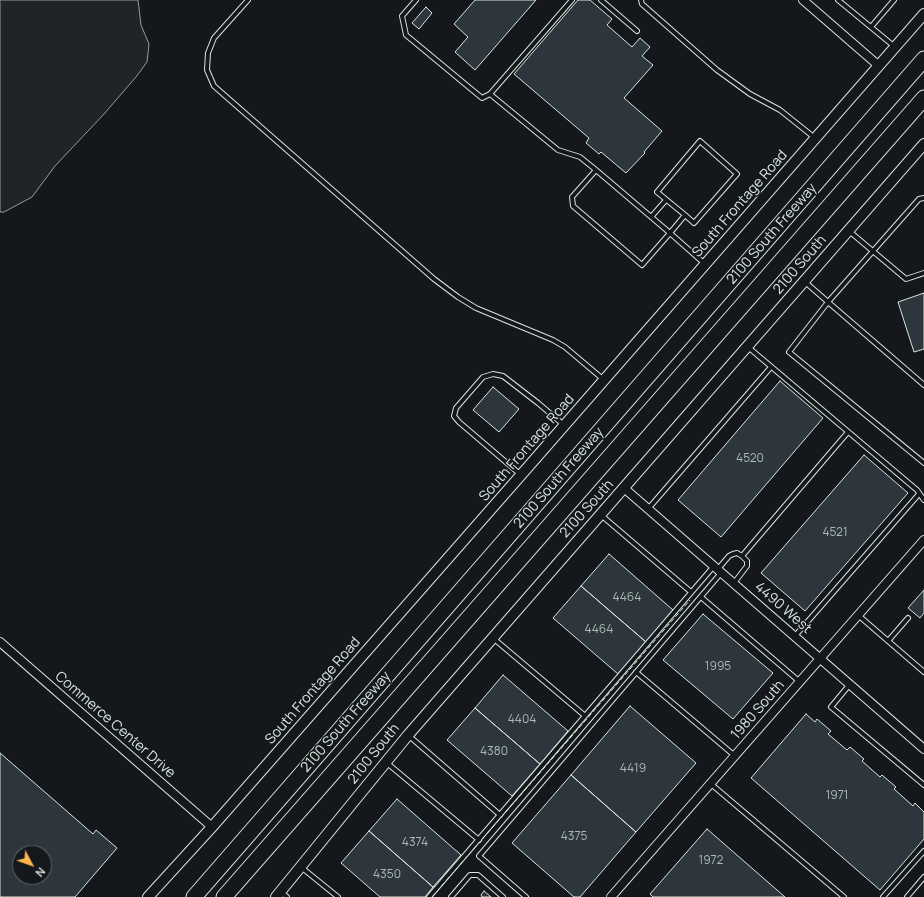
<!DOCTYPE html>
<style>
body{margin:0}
#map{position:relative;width:924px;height:897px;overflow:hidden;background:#14181c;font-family:Manrope,sans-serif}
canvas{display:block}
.north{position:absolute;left:12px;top:845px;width:40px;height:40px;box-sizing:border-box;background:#14181c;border:1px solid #626a69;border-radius:50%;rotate:131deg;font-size:11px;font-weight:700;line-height:16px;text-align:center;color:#d8e6dc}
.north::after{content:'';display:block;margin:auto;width:14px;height:18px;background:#ffb74d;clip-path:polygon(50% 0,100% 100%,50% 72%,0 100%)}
</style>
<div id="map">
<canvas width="924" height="897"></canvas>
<div class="north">N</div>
</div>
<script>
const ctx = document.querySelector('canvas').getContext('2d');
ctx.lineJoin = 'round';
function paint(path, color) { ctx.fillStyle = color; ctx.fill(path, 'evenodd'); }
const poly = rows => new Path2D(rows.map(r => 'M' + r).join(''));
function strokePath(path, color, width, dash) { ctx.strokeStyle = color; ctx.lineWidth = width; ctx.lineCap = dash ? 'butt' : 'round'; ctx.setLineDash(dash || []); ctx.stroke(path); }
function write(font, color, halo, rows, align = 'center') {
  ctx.font = font + ' Manrope,sans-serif'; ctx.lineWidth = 3; ctx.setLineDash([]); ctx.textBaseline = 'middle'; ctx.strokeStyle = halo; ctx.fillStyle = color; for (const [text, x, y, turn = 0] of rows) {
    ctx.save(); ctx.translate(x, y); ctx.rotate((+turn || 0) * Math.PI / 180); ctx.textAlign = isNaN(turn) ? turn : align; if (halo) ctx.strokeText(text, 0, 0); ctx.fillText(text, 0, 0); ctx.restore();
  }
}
const green = poly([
 [0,0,138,0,141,25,149,44,147,62,136,77,104,114,55,166,32,197,4,212,0,212,0,0]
]);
paint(green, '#202428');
strokePath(green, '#939e99', 1);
const building = poly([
 [475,0,536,0,475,70,455,52,468,37,454,24,475,0],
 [578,0,590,0,612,19,607,25,632,47,640,38,650,47,642,56,653,65,624,98,662,131,644,152,645,153,626,173,601,152,599,154,586,143,589,138,514,74,578,0],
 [426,7,432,13,419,29,412,23,426,7],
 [924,293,924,349,914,352,898,302,924,293],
 [780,381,823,418,721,537,678,500,780,381],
 [493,387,519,409,499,432,473,410,493,387],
 [864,455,908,493,805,611,761,573,864,455],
 [609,554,673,610,646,642,581,586,609,554],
 [581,586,646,642,618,674,553,618,581,586],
 [924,590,924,613,920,618,908,608,924,590],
 [703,614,773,673,733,719,663,660,703,614],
 [503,675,568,731,540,764,475,708,503,675],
 [630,706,696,763,636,832,571,775,630,706],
 [475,708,540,764,512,796,447,740,475,708],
 [806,714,815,722,817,719,831,731,828,734,847,750,850,747,864,759,862,761,880,777,882,775,896,787,894,789,913,806,915,803,924,812,924,839,880,890,751,778,806,714],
 [0,753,93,834,96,830,117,848,75,897,0,897,0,753],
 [20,853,44,853,44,877,20,877,20,853],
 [571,775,636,832,580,897,574,897,512,843,571,775],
 [397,799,461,855,433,887,369,831,397,799],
 [707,829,785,897,653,897,650,894,707,829],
 [369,831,433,887,425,897,380,897,341,863,369,831],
 [484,891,491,897,482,897,481,895,484,891]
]);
paint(building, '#2c363c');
strokePath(building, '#d8e6dc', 1);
const service = poly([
 [248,0,214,38,208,53,207,70,214,86,434,279,458,297,476,308,553,340,565,347,604,380],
 [416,0,402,16,406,35,482,98,490,94],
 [572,0,490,94,558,150,580,157,596,170],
 [601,0,637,31],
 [641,0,642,4,717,70,750,94,780,110,815,138],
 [838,0,895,47],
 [871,27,894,0],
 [685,215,657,192,700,141,737,174,694,223,685,215,670,233,642,265,573,206,572,197,596,170,670,233,705,264],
 [651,217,666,200],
 [849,231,906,279,924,273],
 [804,281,828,302,919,199,924,198],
 [748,347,917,490,924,500],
 [924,385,828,302,789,352,924,463],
 [521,475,459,422,454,416,456,408,483,377,493,374,503,376,538,403,565,426],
 [648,509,771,367],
 [601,515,691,592],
 [742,556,848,432],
 [718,569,729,556,733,554,737,553,742,556,747,561,747,566,734,583],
 [701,597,800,682],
 [858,615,924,672],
 [795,636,919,494],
 [493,638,584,715],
 [888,641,908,618],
 [636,672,735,756],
 [850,684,831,707,924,785],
 [408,735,500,815],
 [387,763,479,840],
 [711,784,844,897],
 [301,867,338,897],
 [281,892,287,897],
 [429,897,714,566],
 [451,897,470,875,478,875,503,897],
 [526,897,479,856,721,573],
 [883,897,924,851],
 [907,897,924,877]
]);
const minor = poly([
 [803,0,879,66],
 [624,488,924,749],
 [0,642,212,827],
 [611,897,924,540]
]);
const tertiary = poly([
 [148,897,212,827,521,475,924,14],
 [276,897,408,735,924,144]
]);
const motorway = poly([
 [194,897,924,59],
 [224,897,924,98]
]);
strokePath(service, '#d8e6dc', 6);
strokePath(minor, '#d8e6dc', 10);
strokePath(tertiary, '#d8e6dc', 12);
strokePath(motorway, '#d8e6dc', 17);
strokePath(service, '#14181c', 4);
strokePath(minor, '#14181c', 8);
strokePath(tertiary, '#14181c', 10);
strokePath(motorway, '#14181c', 15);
strokePath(poly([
 [432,897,690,600]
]), '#d8e6dc', 1, [5, 2]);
write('12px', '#adbab4', null, [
 ["4520",750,459],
 ["4521",835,533],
 ["4464",627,598],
 ["4464",599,630],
 ["1995",718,667],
 ["4404",522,720],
 ["4380",494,752],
 ["4419",633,769],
 ["1971",837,796],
 ["4375",574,837],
 ["4374",415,843],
 ["1972",711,861],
 ["4350",387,875]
]);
write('14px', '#d8e6dc', '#14181c', [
 ["South Frontage Road",740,204,-49],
 ["2100 South Freeway",772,234,-49],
 ["2100 South",800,265,-49],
 ["South Frontage Road",527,448,-49],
 ["2100 South Freeway",559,478,-49],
 ["2100 South",587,509,-48],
 ["4490 West",783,608,41],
 ["South Frontage Road",313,691,-49],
 ["1980 South",758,710,-49],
 ["2100 South Freeway",346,722,-49],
 ["Commerce Center Drive",115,725,41],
 ["2100 South",374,754,-51]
]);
</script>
